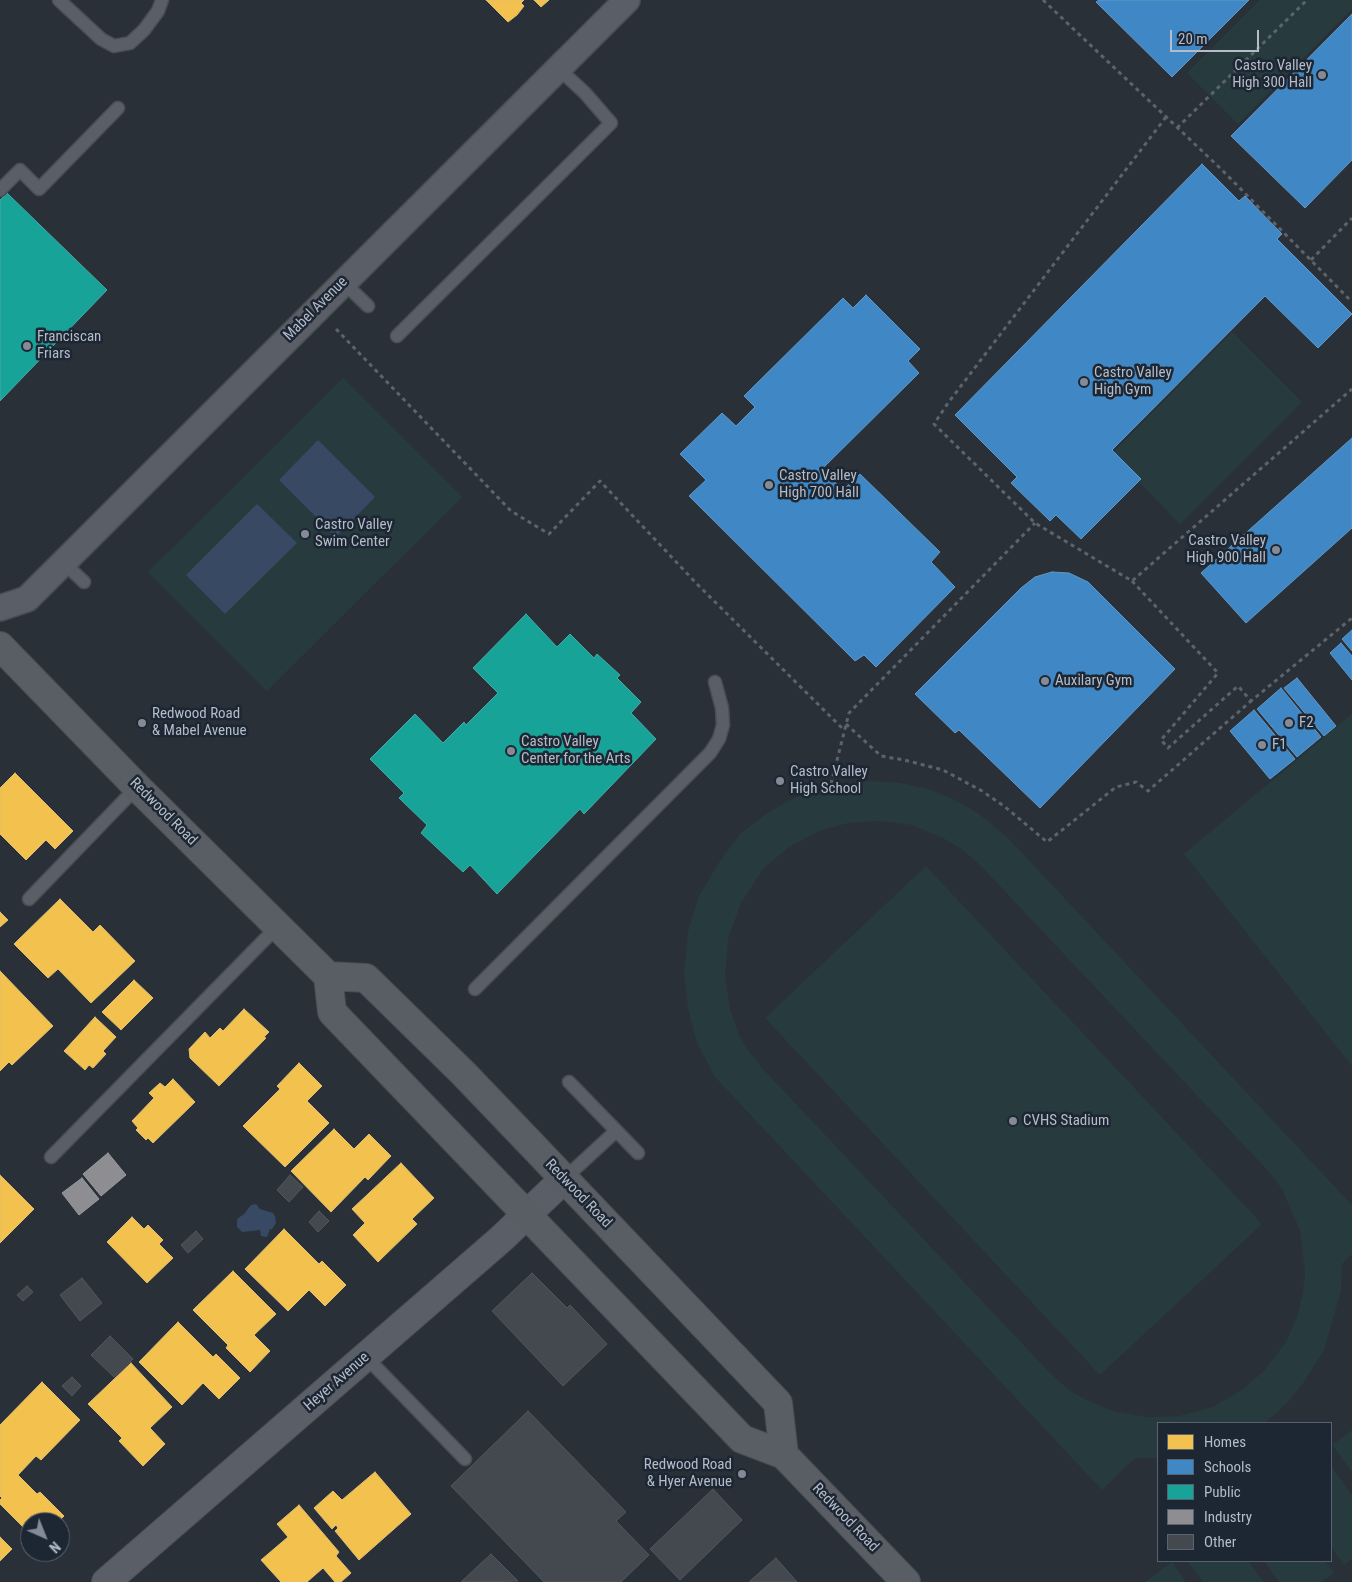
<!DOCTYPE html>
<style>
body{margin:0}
#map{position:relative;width:1352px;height:1582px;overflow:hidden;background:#2a3038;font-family:"Roboto Condensed",sans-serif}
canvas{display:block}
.legend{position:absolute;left:1157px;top:1422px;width:175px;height:140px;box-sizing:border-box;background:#1d2633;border:1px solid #59626f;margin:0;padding:6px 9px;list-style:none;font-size:15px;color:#b4bcc9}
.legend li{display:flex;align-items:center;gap:10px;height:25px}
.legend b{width:25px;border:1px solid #59626f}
.north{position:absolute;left:20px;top:1512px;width:50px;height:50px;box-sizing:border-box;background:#1d2633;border:1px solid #59626f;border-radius:50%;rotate:136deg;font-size:14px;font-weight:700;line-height:20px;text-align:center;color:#b4bcc9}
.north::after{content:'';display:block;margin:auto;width:18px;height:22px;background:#848b96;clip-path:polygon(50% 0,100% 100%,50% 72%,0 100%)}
.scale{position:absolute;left:1170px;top:30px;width:89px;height:22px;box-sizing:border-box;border:2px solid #b4bcc9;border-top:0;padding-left:6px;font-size:15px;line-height:18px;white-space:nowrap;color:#b4bcc9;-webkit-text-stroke:4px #1d2633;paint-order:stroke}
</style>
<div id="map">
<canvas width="1352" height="1582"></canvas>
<ul class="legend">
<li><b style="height:14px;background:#f2c14e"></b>Homes</li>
<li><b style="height:14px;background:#3f88c5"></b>Schools</li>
<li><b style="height:14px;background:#17a398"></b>Public</li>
<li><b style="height:14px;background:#8d8d92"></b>Industry</li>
<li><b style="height:14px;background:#444950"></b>Other</li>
</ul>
<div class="north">N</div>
<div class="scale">20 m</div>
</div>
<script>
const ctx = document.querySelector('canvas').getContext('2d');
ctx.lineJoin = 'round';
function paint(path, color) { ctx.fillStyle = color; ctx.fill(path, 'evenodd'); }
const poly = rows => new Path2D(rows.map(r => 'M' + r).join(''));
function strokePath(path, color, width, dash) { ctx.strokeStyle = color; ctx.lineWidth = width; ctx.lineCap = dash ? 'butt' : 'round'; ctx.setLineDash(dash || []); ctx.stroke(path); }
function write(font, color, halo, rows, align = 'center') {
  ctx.font = font + ' "Roboto Condensed",sans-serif'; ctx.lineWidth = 5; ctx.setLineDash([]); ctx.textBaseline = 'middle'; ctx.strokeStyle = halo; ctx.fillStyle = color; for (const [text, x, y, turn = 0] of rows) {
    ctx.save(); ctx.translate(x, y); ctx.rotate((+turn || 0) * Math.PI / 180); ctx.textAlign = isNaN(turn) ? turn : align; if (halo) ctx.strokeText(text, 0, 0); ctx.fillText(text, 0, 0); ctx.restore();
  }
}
paint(poly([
 [1260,0,1352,0,1352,9,1238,124,1187,73],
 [1232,332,1302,402,1180,524,1111,454],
 [343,378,462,497,267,691,148,572],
 [1352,714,1352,1066,1184,854],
 [870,781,900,783,928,789,953,799,978,813,1010,840,1352,1205,1352,1254,1342,1264,1341,1291,1324,1350,1304,1382,1287,1403,1265,1423,1158,1423,1158,1458,1135,1458,1102,1490,715,1077,697,1043,688,1009,684,974,688,931,699,896,718,864,739,835,767,813,798,796,831,784],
 [879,821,912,825,943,838,964,851,982,867,1270,1173,1282,1189,1300,1230,1305,1273,1303,1293,1297,1317,1286,1342,1264,1371,1242,1390,1213,1407,1179,1416,1147,1417,1112,1411,1085,1399,1069,1390,1048,1371,763,1069,747,1049,738,1033,730,1009,725,976,728,939,741,903,763,869,789,847,819,831,848,823],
 [926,866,1262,1224,1100,1375,765,1018],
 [1352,1430,1352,1472,1332,1445],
 [1331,1466,1352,1495,1352,1559,1344,1565,1331,1547],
 [1187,1561,1248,1561,1264,1582,1203,1582],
 [1264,1561,1325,1561,1334,1573,1321,1582,1279,1582],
 [1172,1562,1186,1582,1145,1582]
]), '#273a3e');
paint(poly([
 [318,440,375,497,336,537,279,480],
 [257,504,297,543,225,614,186,575],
 [256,1204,260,1209,273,1213,275,1216,276,1223,272,1229,270,1229,267,1237,261,1236,260,1230,242,1232,237,1227,237,1219,244,1214,251,1205]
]), '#384963');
const homes = poly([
 [486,0,524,0,521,3,524,6,517,15,508,22,486,0],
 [534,0,549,0,541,7,534,0],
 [15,773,73,831,55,849,46,840,26,860,0,834,0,788,15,773],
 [60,899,93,932,100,925,135,961,91,1003,58,969,48,978,14,944,60,899],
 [0,912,8,920,0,927,0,912],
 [0,971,53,1026,12,1065,9,1062,0,1071,0,971],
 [134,980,153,998,121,1030,102,1012,134,980],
 [244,1009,269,1032,264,1037,266,1038,219,1086,190,1058,189,1049,205,1032,210,1038,220,1028,223,1031,244,1009],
 [95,1017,116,1037,103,1051,106,1054,93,1068,89,1065,85,1070,64,1051,95,1017],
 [299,1063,322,1086,307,1101,329,1123,285,1167,243,1126,280,1089,277,1086,299,1063],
 [173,1079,195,1102,153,1143,148,1138,146,1140,136,1130,138,1128,132,1121,154,1098,149,1093,160,1083,165,1087,173,1079],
 [334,1129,354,1149,369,1134,391,1156,368,1180,365,1177,331,1212,291,1171,334,1129],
 [401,1163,434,1198,412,1219,417,1224,378,1262,353,1235,365,1223,352,1209,401,1163],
 [0,1175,34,1209,0,1243,0,1175],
 [132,1217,144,1229,148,1225,163,1240,159,1244,173,1258,147,1283,107,1242,132,1217],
 [284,1229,319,1264,322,1261,346,1285,325,1306,309,1290,288,1311,245,1269,284,1229],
 [233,1271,276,1314,254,1335,270,1351,250,1372,226,1348,228,1345,193,1310,233,1271],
 [178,1322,213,1357,216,1354,240,1378,219,1399,203,1383,182,1405,139,1362,178,1322],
 [131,1363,172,1407,150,1428,165,1444,143,1466,119,1441,122,1438,88,1404,131,1363],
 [42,1382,80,1420,41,1460,36,1456,18,1475,37,1494,40,1492,64,1516,58,1522,30,1522,30,1534,0,1504,0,1500,2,1498,0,1496,0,1425,42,1382],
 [375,1472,411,1514,359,1560,335,1531,338,1528,336,1525,332,1529,314,1508,333,1491,342,1500,375,1472],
 [299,1505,339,1552,336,1556,351,1573,341,1582,335,1582,323,1568,307,1582,281,1582,261,1560,288,1537,277,1524,299,1505],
 [0,1537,12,1549,0,1561,0,1537]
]);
paint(homes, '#f2c14e');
strokePath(homes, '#dfc073', 1);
const schools = poly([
 [1099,0,1249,0,1172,77,1096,2,1099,0],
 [1352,14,1352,160,1305,208,1231,136,1352,14],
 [1202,164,1239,201,1245,196,1282,234,1277,239,1352,314,1318,348,1265,296,1112,450,1141,479,1081,539,1056,515,1050,521,1011,483,1017,477,955,415,1202,164],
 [866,295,920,349,908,361,919,373,822,469,843,490,860,474,940,552,931,562,955,587,876,667,864,655,855,661,689,496,706,480,680,454,722,413,736,426,755,407,744,396,843,298,853,308,866,295],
 [1352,438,1352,528,1246,623,1201,573,1352,438],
 [1052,572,1069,573,1088,582,1175,669,1040,808,959,730,955,733,915,694,1021,588,1035,577,1052,572],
 [1352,630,1352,651,1342,639,1352,630],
 [1341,643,1352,656,1352,680,1330,653,1341,643],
 [1297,678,1336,726,1324,736,1284,688,1297,678],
 [1281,688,1321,737,1297,757,1257,709,1281,688],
 [1254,710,1295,759,1270,779,1230,731,1254,710]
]);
paint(schools, '#3f88c5');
strokePath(schools, '#6298c6', 1);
const public = poly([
 [7,193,107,290,0,401,0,200,7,193],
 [526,614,557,647,570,634,594,658,597,654,620,675,617,678,641,702,631,713,656,739,584,814,580,809,497,894,470,865,463,872,421,833,427,825,399,798,404,793,370,759,415,714,443,743,464,722,466,725,498,693,473,668,526,614]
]);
paint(public, '#17a398');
strokePath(public, '#46aaa7', 1);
const industry = poly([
 [108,1153,126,1175,101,1196,83,1174,108,1153],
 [82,1178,99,1199,79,1215,62,1193,82,1178]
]);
paint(industry, '#8d8d92');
strokePath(industry, '#999ba2', 1);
const building = poly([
 [290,1175,303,1187,289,1202,277,1190,290,1175],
 [319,1211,329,1221,318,1232,309,1222,319,1211],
 [196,1231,203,1239,188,1253,181,1245,196,1231],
 [532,1273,567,1308,570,1305,607,1344,563,1386,492,1311,532,1273],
 [82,1278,102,1303,80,1321,60,1295,82,1278],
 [27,1286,33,1292,23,1301,17,1295,27,1286],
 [110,1336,133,1359,114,1377,91,1355,110,1336],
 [72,1377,81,1386,72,1396,62,1386,72,1377],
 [528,1411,626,1512,616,1521,649,1555,621,1582,544,1582,451,1486,528,1411],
 [713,1489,742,1520,680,1580,650,1549,713,1489],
 [491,1554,518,1581,461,1582,491,1554],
 [776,1558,797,1582,749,1582,776,1558]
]);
paint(building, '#444950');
strokePath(building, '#52575f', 1);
const service = poly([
 [59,0,101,39,114,46,130,43,144,30,158,11,162,0],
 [0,190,20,170,39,189,118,108],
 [343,282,368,306],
 [397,336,611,123,585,93,559,69],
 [64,563,84,582],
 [29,899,137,787],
 [475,989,710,753,719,739,723,725,722,708,715,682],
 [569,1082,638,1153],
 [51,1157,278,926],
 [564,1179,616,1131],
 [366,1357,465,1459]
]);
const minor = poly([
 [0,608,27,599,32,594,627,0]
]);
const tertiary = poly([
 [106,1582,501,1239,564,1179]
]);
const secondary = poly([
 [0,646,137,787,328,976,332,1012,742,1439,784,1455,906,1582],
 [328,976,366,978,463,1073,531,1144,778,1403,784,1455]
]);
strokePath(service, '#484c53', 15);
strokePath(minor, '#484c53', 28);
strokePath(tertiary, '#484c53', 30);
strokePath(secondary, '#484c53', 30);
strokePath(poly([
 [1043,0,1221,169,1352,302],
 [1166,117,948,403,934,424,1035,523,1132,581,1352,389],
 [1177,128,1307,0],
 [1311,260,1352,218],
 [336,329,511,511,549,534,600,481,696,583,844,730],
 [1132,581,1218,673,1161,740,1168,748,1238,686,1251,701,1352,618],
 [846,724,881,756,904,760,943,770,982,791,1004,806,1047,842,1116,787,1136,782,1148,791,1251,701],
 [831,784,849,713,1035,523]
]), '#5d636a', 3, [4, 4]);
strokePath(service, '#5a5e66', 12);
strokePath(minor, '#5a5e66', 25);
strokePath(tertiary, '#5a5e66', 28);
strokePath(secondary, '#595d64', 28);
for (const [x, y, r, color] of [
 [1322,75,5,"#848b96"],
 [27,346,5,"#848b96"],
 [1084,382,5,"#848b96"],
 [769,485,5,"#848b96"],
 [305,534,5,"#848b96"],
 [1276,550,5,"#848b96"],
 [1045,681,5,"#848b96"],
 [142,723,5,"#848b96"],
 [1289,723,5,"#848b96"],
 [1262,745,5,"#848b96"],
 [511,751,5,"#848b96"],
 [780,781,5,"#848b96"],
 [1013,1121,5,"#848b96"],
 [742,1474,5,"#848b96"]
]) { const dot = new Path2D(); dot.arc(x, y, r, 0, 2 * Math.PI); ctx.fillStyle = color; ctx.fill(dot); strokePath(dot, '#1d2633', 2); }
write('15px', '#b4bcc9', '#1d2633', [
 ["Castro Valley",1312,66,"right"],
 ["High 300 Hall",1312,83,"right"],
 ["Franciscan",37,337],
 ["Friars",37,354],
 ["Castro Valley",1094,373],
 ["High Gym",1094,390],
 ["Castro Valley",779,476],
 ["High 700 Hall",779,493],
 ["Castro Valley",315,525],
 ["Swim Center",315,542],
 ["Castro Valley",1266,541,"right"],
 ["High 900 Hall",1266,558,"right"],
 ["Auxilary Gym",1055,681],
 ["Redwood Road",152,714],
 ["& Mabel Avenue",152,731],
 ["F2",1299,723],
 ["Castro Valley",521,742],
 ["Center for the Arts",521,759],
 ["F1",1272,745],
 ["Castro Valley",790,772],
 ["High School",790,789],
 ["CVHS Stadium",1023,1121],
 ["Redwood Road",732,1465,"right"],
 ["& Hyer Avenue",732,1482,"right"]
], 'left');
write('15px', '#b4bcc9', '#1d2633', [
 ["Mabel Avenue",316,309,-45],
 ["Redwood Road",163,812,45],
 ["Redwood Road",578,1194,46],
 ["Heyer Avenue",337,1382,-41],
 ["Redwood Road",845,1518,46]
]);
</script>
